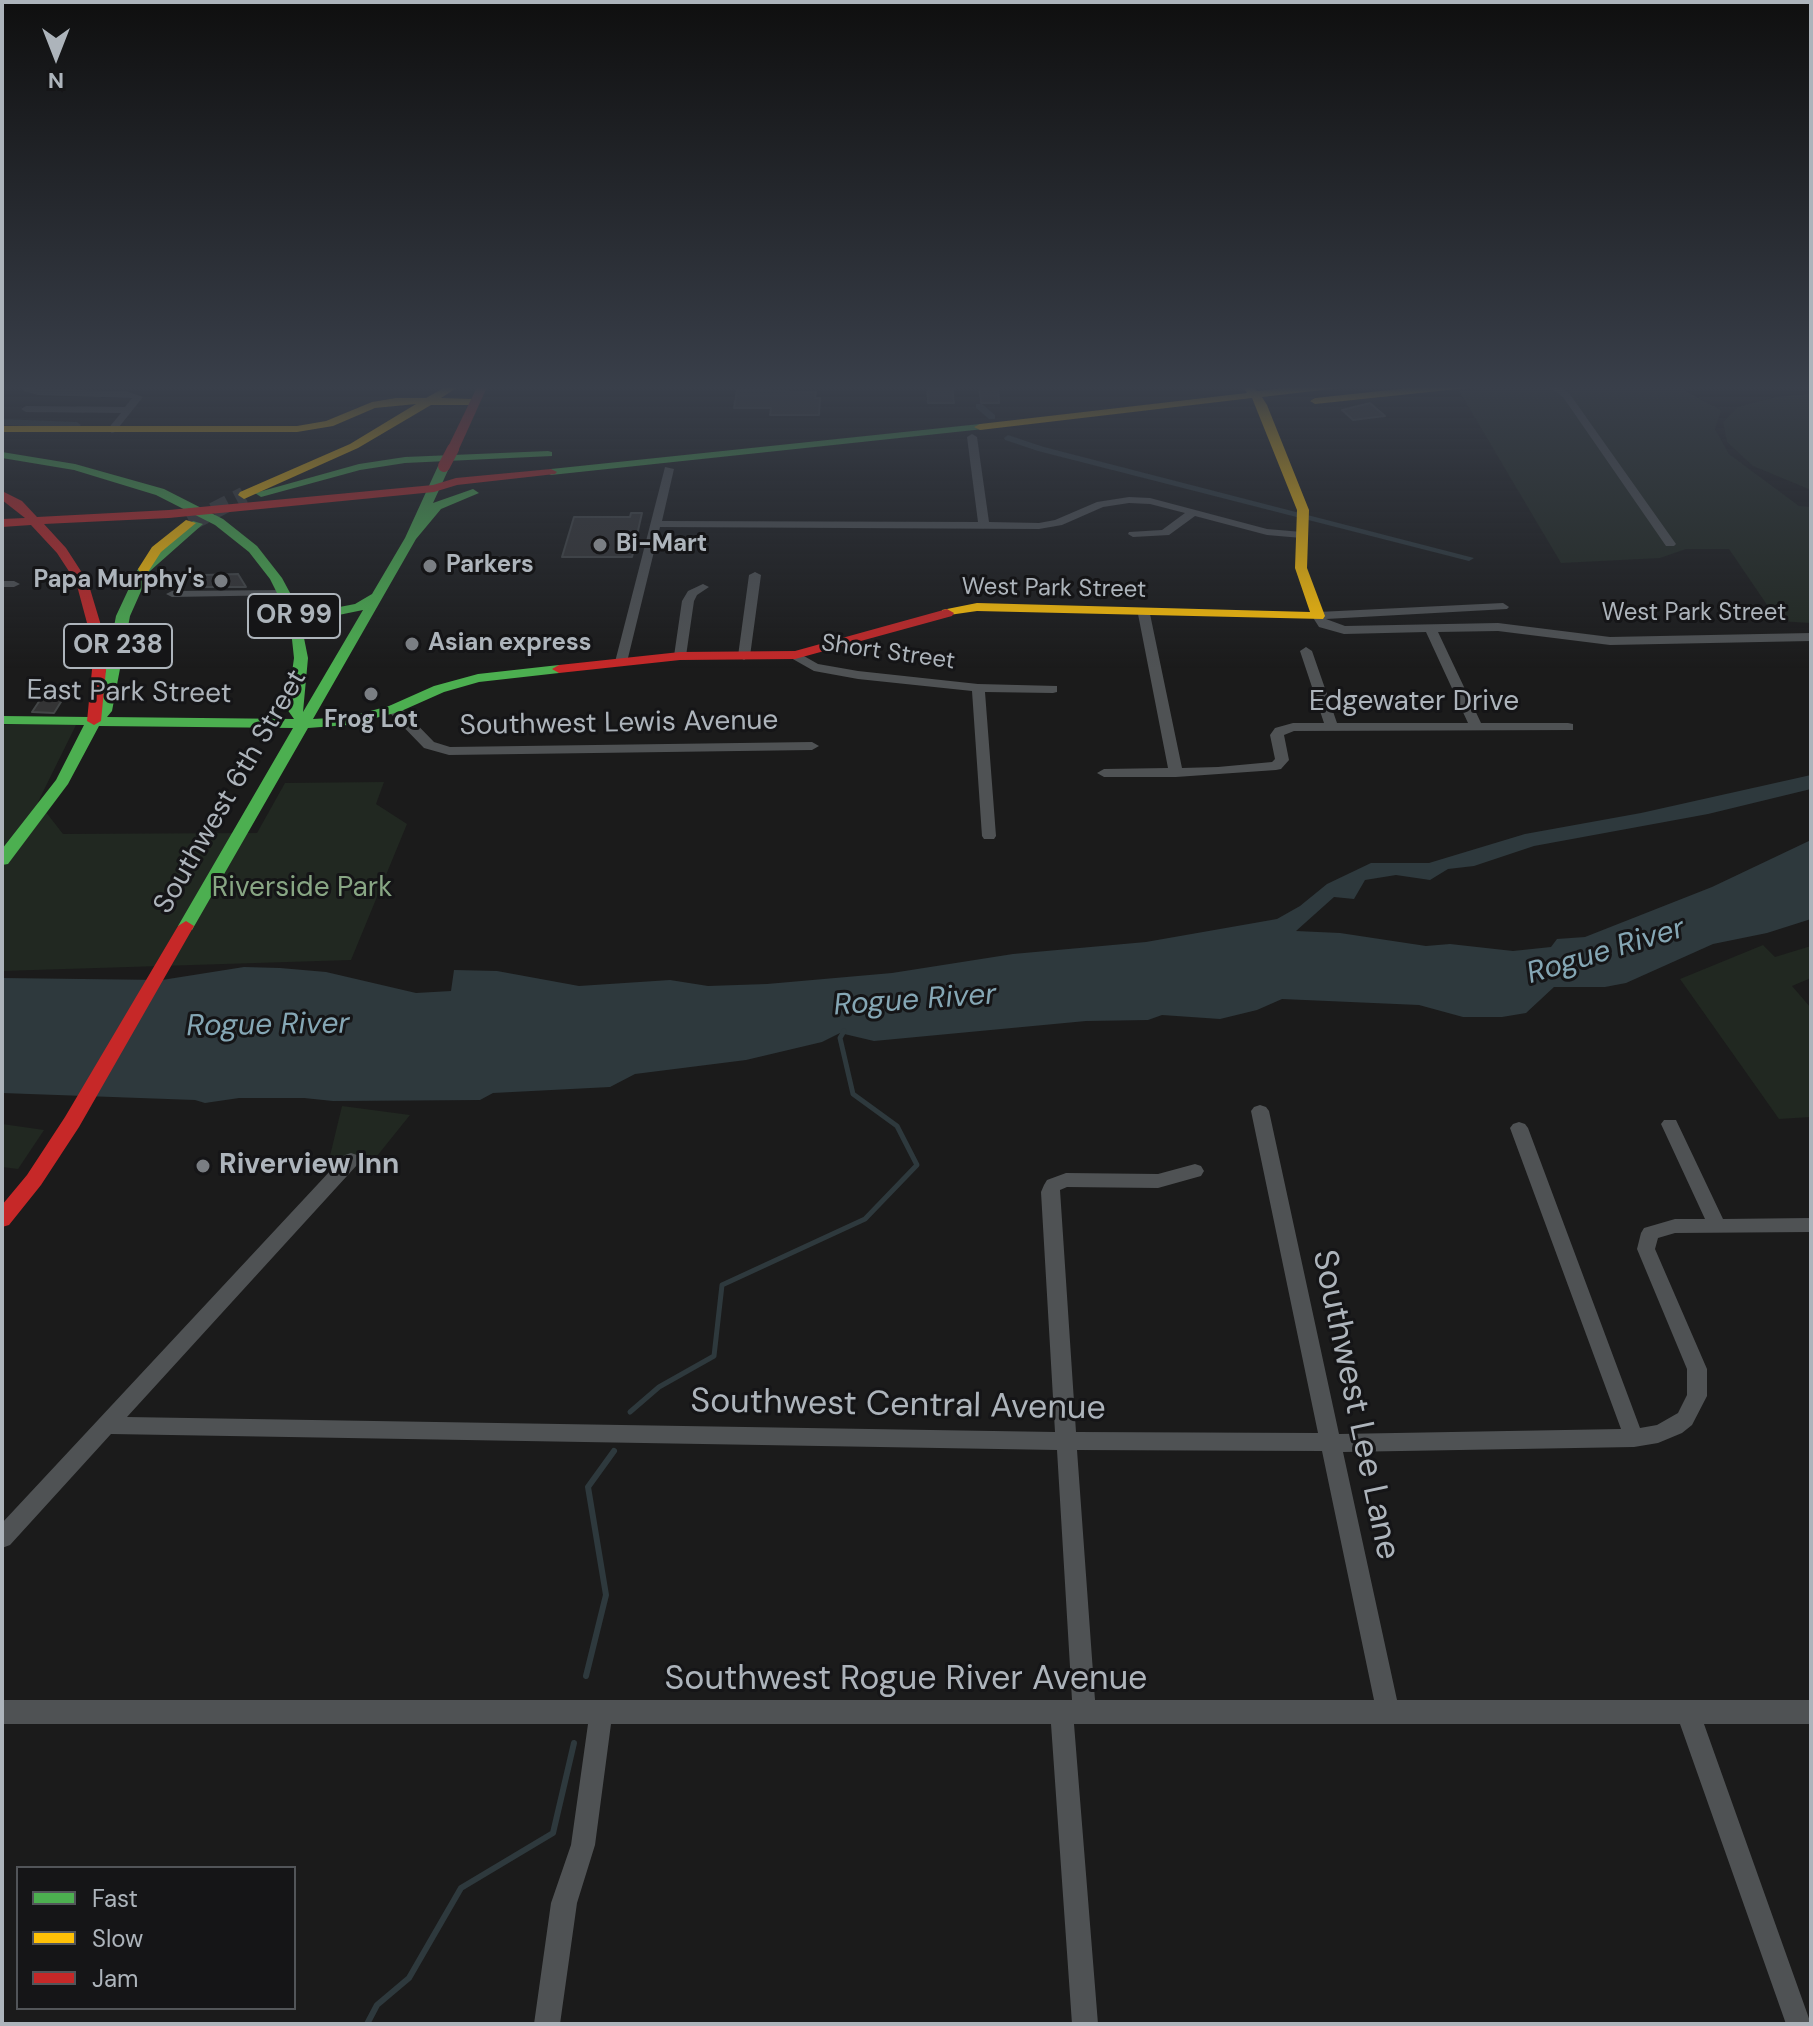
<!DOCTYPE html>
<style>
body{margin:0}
#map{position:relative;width:1813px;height:2026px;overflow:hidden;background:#1b1b1b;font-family:"DM Sans",sans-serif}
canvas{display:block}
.frame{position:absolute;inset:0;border:4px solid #adb4bb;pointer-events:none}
.legend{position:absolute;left:16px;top:1866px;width:280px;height:144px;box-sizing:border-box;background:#151517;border:2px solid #525559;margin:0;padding:10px 14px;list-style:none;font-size:24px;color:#adb4bb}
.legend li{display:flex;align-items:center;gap:16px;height:40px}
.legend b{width:40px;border:2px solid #525559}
.north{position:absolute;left:16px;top:16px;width:80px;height:80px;-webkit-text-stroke:6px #151517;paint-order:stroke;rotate:180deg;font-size:22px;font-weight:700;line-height:32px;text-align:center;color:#adb4bb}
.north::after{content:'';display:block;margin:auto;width:28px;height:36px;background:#adb4bb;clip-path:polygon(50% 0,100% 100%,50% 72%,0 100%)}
</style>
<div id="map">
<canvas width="1813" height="2026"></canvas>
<div class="frame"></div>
<ul class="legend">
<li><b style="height:10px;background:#4caf50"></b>Fast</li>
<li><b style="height:10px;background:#ffc107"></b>Slow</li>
<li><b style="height:10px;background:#c62828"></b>Jam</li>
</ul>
<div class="north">N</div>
</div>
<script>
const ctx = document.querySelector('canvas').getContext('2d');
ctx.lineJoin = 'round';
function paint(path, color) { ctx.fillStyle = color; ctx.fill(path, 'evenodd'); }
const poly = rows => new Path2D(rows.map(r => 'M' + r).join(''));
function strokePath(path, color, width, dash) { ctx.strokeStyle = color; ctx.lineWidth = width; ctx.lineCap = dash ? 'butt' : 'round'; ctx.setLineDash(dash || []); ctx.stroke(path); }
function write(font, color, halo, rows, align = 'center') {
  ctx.font = font + ' "DM Sans",sans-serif'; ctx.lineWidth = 6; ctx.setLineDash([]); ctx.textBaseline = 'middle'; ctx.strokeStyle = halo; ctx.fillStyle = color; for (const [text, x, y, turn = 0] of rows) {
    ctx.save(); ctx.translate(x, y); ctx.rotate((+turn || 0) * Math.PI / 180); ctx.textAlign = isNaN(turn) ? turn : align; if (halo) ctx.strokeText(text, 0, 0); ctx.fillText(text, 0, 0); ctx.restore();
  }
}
paint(poly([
 [1531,385,1674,385,1721,410,1715,429,1729,454,1799,506,1811,507,1811,623,1778,621,1729,549,1686,549,1660,558,1561,563,1459,391],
 [1811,394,1811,490,1753,466,1727,442,1723,422,1738,407,1775,397],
 [2,725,76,725,38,802,63,834,257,833,285,783,384,782,376,804,407,824,351,960,2,971],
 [1763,945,1775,957,1811,946,1811,978,1792,986,1811,1008,1811,1117,1779,1119,1680,979],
 [342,1106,410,1115,369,1166,329,1160],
 [2,1124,44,1130,18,1169,2,1167]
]), '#212821');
paint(poly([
 [1811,775,1811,789,1708,814,1534,846,1474,866,1448,869,1430,880,1396,875,1365,880,1354,899,1334,897,1296,931,1340,933,1426,946,1450,944,1513,951,1551,947,1557,939,1585,937,1712,887,1811,840,1811,919,1767,933,1713,944,1626,983,1605,987,1554,987,1526,1013,1502,1017,1463,1017,1419,1005,1282,999,1257,1010,1220,1019,1162,1015,1148,1020,1086,1021,874,1041,840,1033,822,1042,746,1060,635,1074,610,1087,493,1093,480,1100,333,1101,304,1098,239,1098,205,1103,195,1100,2,1093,2,978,162,980,244,967,280,968,326,972,416,993,451,991,454,970,497,971,579,986,670,980,708,986,767,984,892,973,1013,954,1146,942,1277,919,1300,906,1327,884,1371,863,1429,863,1525,834,1641,813]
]), '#2e393d');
strokePath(poly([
 [630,1412,659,1387,714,1356,722,1285,865,1219,917,1165,897,1126,853,1094,840,1038,844,1031]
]), '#2e393d', 5);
strokePath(poly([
 [586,1676,606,1595,588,1487,614,1451],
 [367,2024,377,2005,409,1978,461,1888,553,1833,574,1743]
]), '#2e393d', 6);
paint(poly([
 [340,385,352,385,343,388,340,385],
 [976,404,982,404,995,415,995,419,989,419,976,408,976,404],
 [2,419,77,422,81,425,77,428,2,425,2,419],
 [1008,435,1044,447,1474,558,1469,561,1038,451,1005,440,1004,438,1008,435]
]), '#2e393d');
const building = poly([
 [927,385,952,385,954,403,928,403,927,385],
 [979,385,998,385,999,403,981,403,979,385],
 [737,390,816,392,815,398,820,398,819,415,770,415,771,408,734,408,737,390],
 [1370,403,1385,416,1353,420,1342,410,1370,403],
 [631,513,642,513,632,557,562,557,574,517,630,517,631,513],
 [238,574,246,587,198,587,204,575,238,574],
 [44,694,66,694,54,713,32,712,44,694]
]);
paint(building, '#343435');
strokePath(building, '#434647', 2);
strokePath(poly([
 [190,523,244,495]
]), '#383a3b', 17, [17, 9]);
paint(poly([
 [23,385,33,385,32,387,38,389,126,391,143,397,115,432,112,433,107,430,121,413,26,412,21,409,26,406,125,407,132,398,38,395,24,391,23,385],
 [1546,385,1557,385,1569,393,1676,544,1674,546,1666,546,1563,397,1546,385],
 [972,434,977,437,989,522,1039,523,1055,520,1097,502,1129,497,1150,498,1267,529,1302,532,1307,535,1302,538,1267,535,1195,516,1169,535,1133,537,1128,534,1129,532,1162,530,1185,513,1150,504,1129,503,1103,507,1062,525,1039,529,660,527,627,662,621,666,615,662,665,467,674,469,662,521,978,522,967,437,972,434],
 [755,572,761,575,750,656,744,660,738,656,749,575,755,572],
 [2,581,14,581,20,584,14,587,2,587,2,581],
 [703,584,709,587,697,595,694,601,686,656,684,659,676,659,674,656,682,601,688,591,703,584],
 [284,590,288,591,288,595,172,597,166,594,172,591,284,590],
 [1503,603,1509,607,1507,609,1326,619,1345,626,1498,623,1610,637,1811,633,1811,641,1610,645,1498,631,1438,632,1481,723,1568,723,1573,724,1573,730,1294,731,1284,735,1289,760,1281,769,1276,770,1176,777,1104,777,1097,773,1104,769,1168,768,1138,614,1140,611,1144,610,1150,614,1182,768,1218,767,1272,762,1275,759,1270,735,1275,728,1293,723,1324,723,1300,651,1306,647,1312,651,1337,723,1468,723,1426,632,1344,634,1319,627,1312,616,1318,612,1503,603],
 [795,651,818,664,858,671,978,684,1057,686,1057,692,1053,693,985,692,996,836,994,839,984,839,982,836,972,691,858,679,814,671,791,658,789,655,795,651],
 [394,705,399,706,434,742,450,747,812,742,819,746,812,750,449,755,424,748,389,712,389,706,394,705],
 [1260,1105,1266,1107,1269,1111,1339,1434,1621,1429,1510,1128,1513,1124,1519,1122,1525,1124,1528,1128,1640,1428,1657,1425,1678,1413,1687,1395,1687,1369,1637,1249,1641,1233,1644,1228,1675,1219,1705,1219,1661,1124,1664,1120,1676,1120,1723,1219,1811,1218,1811,1232,1675,1233,1658,1238,1655,1249,1707,1369,1707,1396,1692,1425,1682,1433,1658,1443,1634,1447,1343,1452,1397,1700,1811,1700,1811,1724,1704,1724,1811,2024,1786,2024,1680,1724,1074,1724,1098,2024,1072,2024,1051,1724,611,1724,595,1845,577,1903,560,2024,534,2024,551,1903,571,1845,588,1724,2,1724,2,1700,1072,1700,1057,1450,111,1434,10,1545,2,1548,2,1523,345,1155,351,1153,357,1155,360,1160,357,1165,127,1417,1055,1432,1041,1192,1044,1185,1047,1180,1066,1173,1158,1174,1195,1164,1201,1166,1204,1171,1201,1176,1158,1188,1067,1187,1060,1190,1076,1432,1318,1433,1251,1111,1254,1107,1260,1105],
 [1077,1450,1322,1451,1374,1700,1095,1700,1077,1450]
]), '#4f5254');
paint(poly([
 [980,424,984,425,984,429,551,475,545,472,551,469,980,424],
 [548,451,552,452,552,456,405,463,360,470,261,497,255,493,359,464,405,457,548,451],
 [2,452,75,464,164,489,223,519,257,546,282,578,296,604,324,610,355,604,372,594,405,538,438,466,448,464,450,466,433,503,473,489,479,493,441,509,416,539,313,719,348,717,389,706,434,686,478,674,559,665,566,669,559,673,479,682,444,692,399,712,348,725,308,728,192,930,180,930,178,926,293,728,99,726,68,784,8,864,2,865,2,849,56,780,84,725,2,724,2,716,90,717,98,710,116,616,138,569,193,521,203,524,150,571,130,616,112,711,107,717,294,719,287,709,294,658,291,630,284,607,270,579,249,552,215,525,156,495,74,470,2,458,2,452],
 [363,610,303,712,308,658,299,613,324,618,363,610]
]), '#4caf50');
paint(poly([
 [449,385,461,385,441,398,474,399,479,402,474,405,431,405,358,448,244,499,238,495,240,492,350,444,416,404,375,408,333,426,297,432,2,432,2,426,297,426,326,421,372,402,396,398,426,398,449,385],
 [1242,385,1252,385,1257,391,1312,385,1344,385,1339,388,1262,397,1267,405,1309,510,1307,568,1325,616,1323,619,977,611,942,616,942,610,977,603,1310,612,1295,568,1297,510,1252,398,980,430,974,427,980,424,1247,393,1242,385],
 [1437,385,1472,385,1467,388,1315,404,1310,401,1315,398,1437,385],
 [186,520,196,523,161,552,148,572,140,572,138,569,152,547,186,520]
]), '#ffc107');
paint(poly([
 [478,385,488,385,459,449,449,451,447,449,478,385],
 [551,469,557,472,555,474,457,485,434,492,169,518,44,524,66,548,88,582,108,649,101,721,94,725,87,721,94,649,76,582,57,553,31,525,2,527,2,519,25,518,2,500,2,491,22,501,37,517,169,510,433,485,456,478,551,469],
 [947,609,954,613,952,616,795,659,680,660,559,673,552,669,559,665,680,652,795,651,947,609],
 [186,921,194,926,79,1127,41,1185,9,1225,2,1227,2,1205,27,1175,65,1117,178,926,186,921]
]), '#c62828');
strokePath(poly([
 [444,466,453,449]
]), '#c62828', 12);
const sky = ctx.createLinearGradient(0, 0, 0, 669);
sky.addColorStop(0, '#0f0f0f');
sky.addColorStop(0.58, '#393f4a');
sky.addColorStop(1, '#393f4a00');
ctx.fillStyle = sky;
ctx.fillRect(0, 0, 1813, 669);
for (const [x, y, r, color] of [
 [600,545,8,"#7a7e83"],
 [430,566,8,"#7a7e83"],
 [221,581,8,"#7a7e83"],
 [412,644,8,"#7a7e83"],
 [371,694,8,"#7a7e83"],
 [203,1166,8,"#7a7e83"]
]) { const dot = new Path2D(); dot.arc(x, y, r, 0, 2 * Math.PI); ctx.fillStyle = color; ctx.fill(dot); strokePath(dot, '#151517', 3); }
write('bold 24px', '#adb4bb', '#151517', [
 ["Bi-Mart",616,545],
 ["Parkers",446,566],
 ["Papa Murphy's",205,581,"right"],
 ["Asian express",428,644],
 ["Frog Lot",371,721,"center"]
], 'left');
write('24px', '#adb4bb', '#151517', [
 ["West Park Street",1054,589,1],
 ["West Park Street",1694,614],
 ["Short Street",888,653,8]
]);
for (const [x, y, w] of [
 [294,616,92],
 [118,646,108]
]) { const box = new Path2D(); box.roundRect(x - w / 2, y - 22, w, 44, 6); ctx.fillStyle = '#151517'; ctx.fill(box); strokePath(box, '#adb4bb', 2); }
write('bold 26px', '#adb4bb', null, [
 ["OR 99",294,616],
 ["OR 238",118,646]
]);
write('28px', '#adb4bb', '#151517', [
 ["East Park Street",129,693,1],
 ["Edgewater Drive",1414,703],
 ["Southwest Lewis Avenue",619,724,-1],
 ["Southwest 6th Street",231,792,-60]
]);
write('28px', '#88a684', '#151517', [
 ["Riverside Park",302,889]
]);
write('bold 28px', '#adb4bb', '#151517', [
 ["Riverview Inn",219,1166]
], 'left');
write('italic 30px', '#85a7b5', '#151517', [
 ["Rogue River",1606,952,-17],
 ["Rogue River",915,1001,-4],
 ["Rogue River",268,1026,-1]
]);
write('34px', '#adb4bb', '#151517', [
 ["Southwest Lee Lane",1355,1405,78],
 ["Southwest Central Avenue",898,1406,1],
 ["Southwest Rogue River Avenue",906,1680]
]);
</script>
